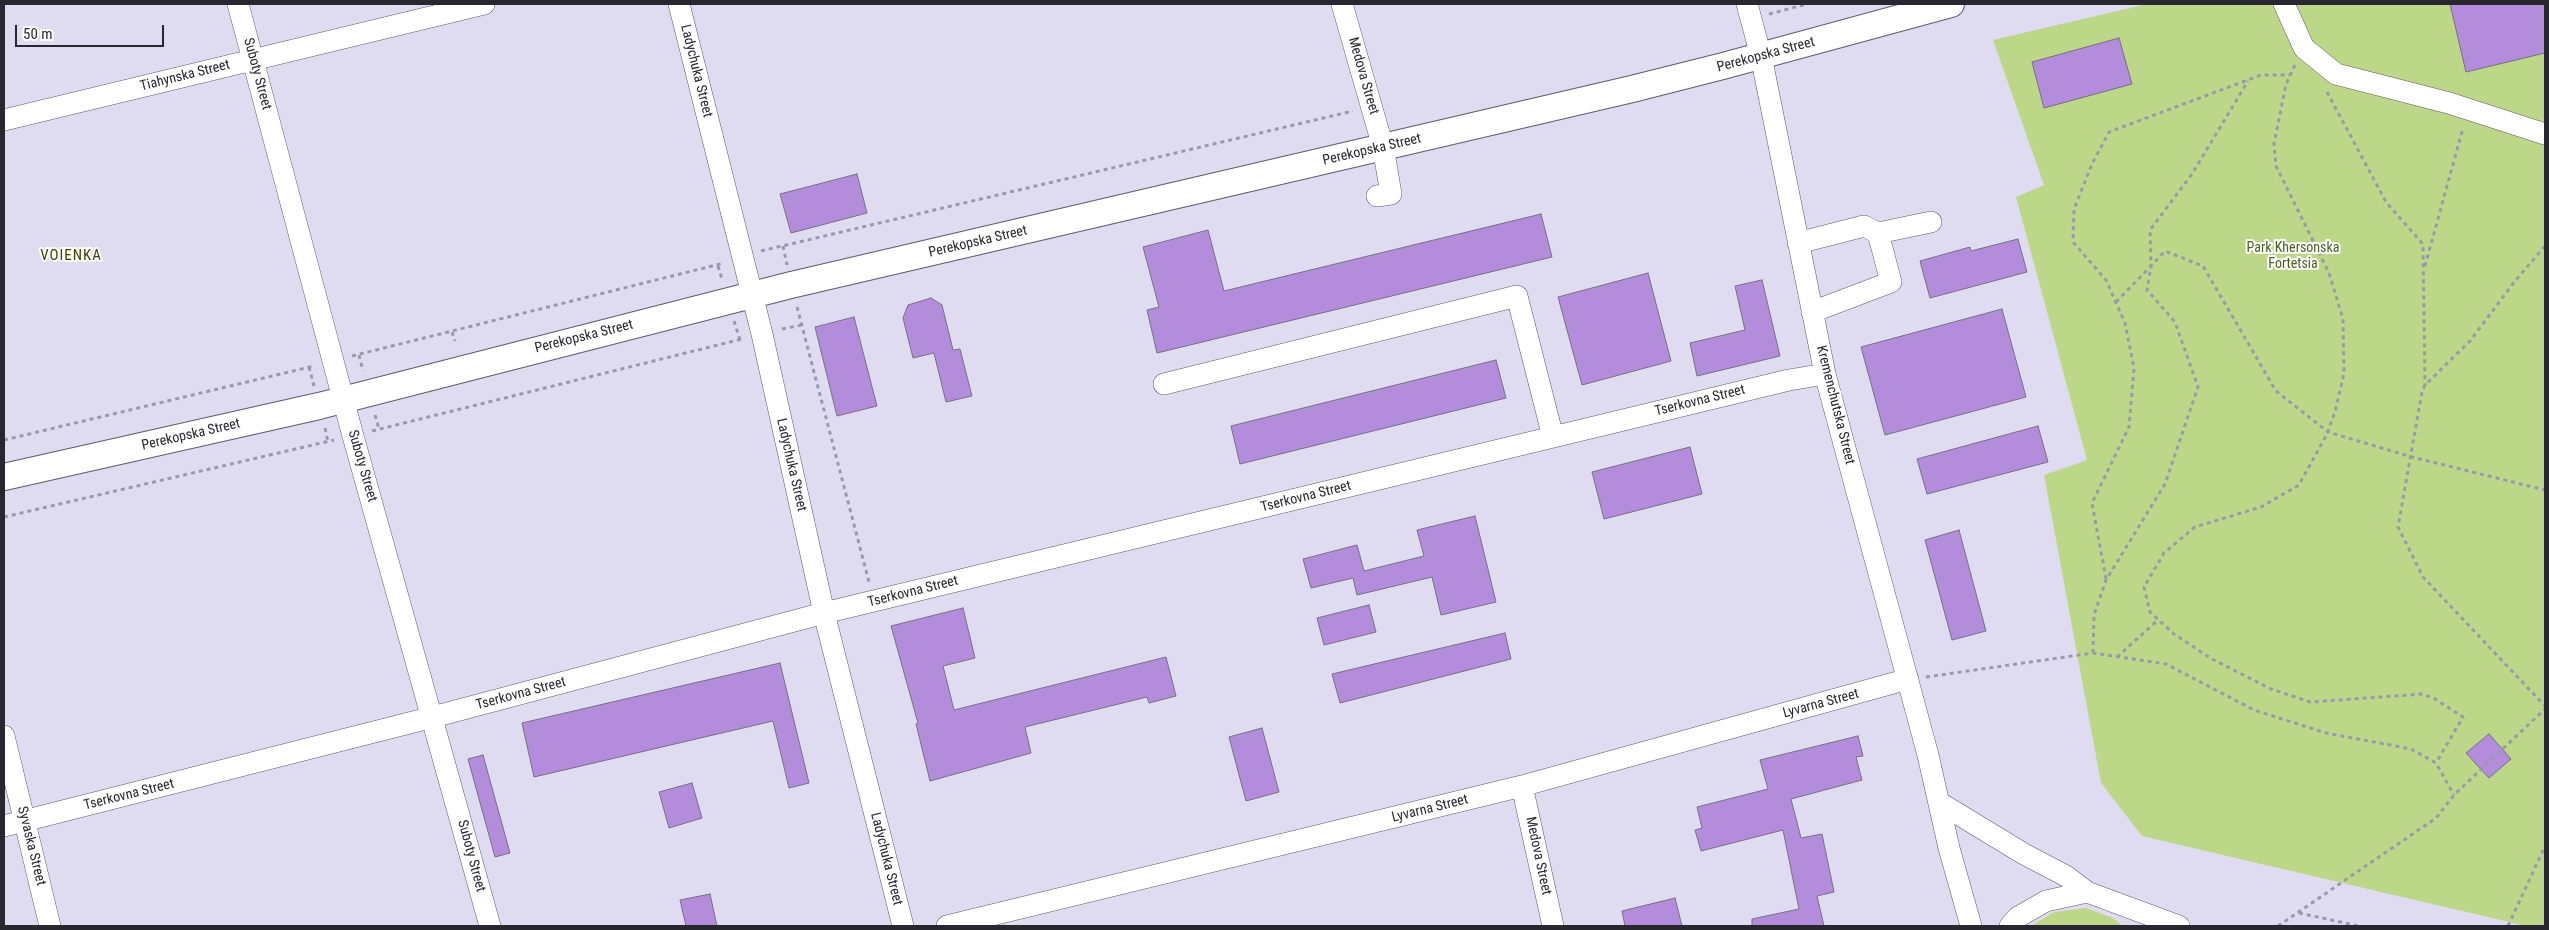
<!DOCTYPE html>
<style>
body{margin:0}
#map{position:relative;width:2549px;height:930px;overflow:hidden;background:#dfdcf1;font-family:"Roboto Condensed",sans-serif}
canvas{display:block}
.frame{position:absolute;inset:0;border:5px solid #28272f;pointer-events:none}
.scale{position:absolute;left:15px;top:25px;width:149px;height:22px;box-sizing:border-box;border:2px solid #28272f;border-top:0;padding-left:6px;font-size:15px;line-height:18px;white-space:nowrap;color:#28272f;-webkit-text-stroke:4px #fff;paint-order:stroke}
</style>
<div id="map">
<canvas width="2549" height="930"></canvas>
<div class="frame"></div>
<div class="scale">50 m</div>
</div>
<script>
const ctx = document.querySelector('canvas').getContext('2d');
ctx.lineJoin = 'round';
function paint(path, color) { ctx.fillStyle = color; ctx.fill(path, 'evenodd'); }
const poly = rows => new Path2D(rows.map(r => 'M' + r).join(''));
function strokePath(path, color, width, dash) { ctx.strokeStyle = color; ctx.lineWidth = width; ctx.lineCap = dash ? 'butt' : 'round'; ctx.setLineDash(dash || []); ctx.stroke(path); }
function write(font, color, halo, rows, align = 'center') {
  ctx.font = font + ' "Roboto Condensed",sans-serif'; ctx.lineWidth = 4; ctx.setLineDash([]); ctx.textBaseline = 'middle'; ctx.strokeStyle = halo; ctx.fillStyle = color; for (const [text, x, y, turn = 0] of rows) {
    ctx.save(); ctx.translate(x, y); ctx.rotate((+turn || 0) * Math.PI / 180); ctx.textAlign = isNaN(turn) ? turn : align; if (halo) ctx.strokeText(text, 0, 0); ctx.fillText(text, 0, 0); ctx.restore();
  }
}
paint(poly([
 [2147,4,2545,4,2545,926,2526,926,2142,836,2101,783,2044,475,2087,460,2016,197,2044,185,1993,40],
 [2086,908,2113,918,2122,926,2031,926,2054,912]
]), '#bdd789');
const building = poly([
 [2450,4,2545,4,2545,53,2466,72,2450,4],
 [2119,38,2132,84,2044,108,2032,62,2119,38],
 [857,174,867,213,791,233,780,194,857,174],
 [1541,214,1552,257,1157,353,1147,310,1159,307,1143,247,1208,230,1224,291,1541,214],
 [2018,239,2027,272,1930,298,1920,261,1970,247,1971,251,2018,239],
 [1648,273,1671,361,1582,385,1558,297,1648,273],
 [1762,280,1780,356,1697,376,1690,343,1745,330,1735,286,1762,280],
 [931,298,942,305,953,350,960,349,972,396,946,402,934,353,913,358,903,318,908,305,931,298],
 [2002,309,2026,397,1885,435,1861,347,2002,309],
 [854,317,877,406,837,416,815,327,854,317],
 [1496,360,1506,398,1240,464,1231,426,1496,360],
 [2038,426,2048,462,1927,494,1917,459,2038,426],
 [1690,447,1702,494,1604,519,1592,472,1690,447],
 [1475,516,1496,602,1441,615,1432,577,1357,595,1353,578,1311,588,1303,559,1357,545,1364,571,1424,556,1417,530,1475,516],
 [1959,530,1986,631,1952,640,1925,540,1959,530],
 [1369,605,1376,632,1324,645,1317,618,1369,605],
 [963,608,975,658,943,666,954,710,1166,657,1176,696,1149,703,1147,697,1025,727,1031,753,930,781,916,724,918,723,891,626,963,608],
 [1505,633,1511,659,1340,703,1332,674,1505,633],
 [780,663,809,783,789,788,773,721,534,777,522,723,780,663],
 [1262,728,1279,792,1246,801,1229,737,1262,728],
 [2489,734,2511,759,2489,778,2466,753,2489,734],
 [1858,736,1863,756,1856,757,1862,780,1791,799,1801,838,1822,834,1834,892,1817,896,1824,926,1752,926,1752,919,1799,909,1783,830,1701,851,1695,830,1702,828,1697,807,1768,789,1760,760,1858,736],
 [483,755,510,853,495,857,468,759,483,755],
 [692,783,702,818,669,828,659,792,692,783],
 [710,894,717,926,686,926,680,900,710,894],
 [1675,898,1682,926,1625,926,1622,911,1675,898]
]);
paint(building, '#b38ddc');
strokePath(building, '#776f81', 1);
const minor = poly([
 [238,4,353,436,490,926],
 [679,4,762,334,824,613,903,926],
 [1342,4,1383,147,1391,194,1377,196],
 [1747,4,1761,56,1825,374,1928,755,1949,848,1971,926],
 [2284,4,2304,48,2336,74,2449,103,2545,134],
 [4,120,484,4],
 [1798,243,1864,226,1878,233,1931,222],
 [1812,312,1891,282,1878,233],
 [1164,384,1517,296,1553,437],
 [4,736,50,926],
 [1522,786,1553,926],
 [1940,803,2024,854,2066,876,2087,892],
 [4,826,433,717,824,613,1789,380,1825,374],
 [947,926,1522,786,1908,679],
 [2010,926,2018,917,2046,901,2087,892,2179,926]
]);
const major = poly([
 [4,477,319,406,791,285,1632,89,1723,66,1951,4]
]);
strokePath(minor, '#5d5a6c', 22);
strokePath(major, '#5d5a6c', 28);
strokePath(poly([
 [1769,14,1807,4],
 [2295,65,2286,84,2274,144,2276,166,2329,273,2343,319,2344,373,2336,408,2328,432,2299,485,2261,507,2195,527,2164,553,2144,587,2150,612,2174,634,2212,659,2271,689,2310,702,2423,694,2435,699,2463,717,2436,763],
 [2327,92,2386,202,2423,244,2425,385],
 [783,246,787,265],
 [2545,246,2515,281,2470,341,2425,385,2422,392,2398,527,2423,577,2545,706],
 [761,251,1353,111],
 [718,266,722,279],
 [2425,266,2463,128],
 [2116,302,2151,266,2150,230,2192,174,2248,81],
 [797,307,869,582],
 [734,321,740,340],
 [782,329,802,325],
 [452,332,455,341],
 [359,355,363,371],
 [352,356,724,263],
 [309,367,314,386],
 [375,415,379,429],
 [325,428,328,442],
 [372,431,742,339],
 [4,440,314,366],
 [4,517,334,440],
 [2106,579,2092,503,2129,427,2134,368,2125,323,2106,280,2073,242,2074,209,2092,164,2109,132,2261,75,2290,75],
 [2093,653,2094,615,2106,580,2165,484,2198,387,2175,322,2147,290,2151,266,2165,251,2203,266,2276,391,2328,432,2412,457,2545,490],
 [2117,657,2158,620],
 [1926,677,2093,653,2166,664,2254,710,2326,733,2411,749,2436,763,2454,795],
 [2299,913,2359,926],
 [2278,926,2436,818,2454,795,2545,709],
 [2508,926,2545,846]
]), '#9b99a9', 3, [4, 4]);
strokePath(minor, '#fff', 21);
strokePath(major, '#fff', 26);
write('14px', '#28272f', '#fff', [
 ["Perekopska Street",1766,55,-15],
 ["Ladychuka Street",696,71,76],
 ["Suboty Street",257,74,75],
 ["Tiahynska Street",185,76,-14],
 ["Medova Street",1363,76,74],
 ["Perekopska Street",1372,150,-13],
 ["Perekopska Street",978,242,-13],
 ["Perekopska Street",584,337,-14],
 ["Tserkovna Street",1700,401,-14],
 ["Kremenchutska Street",1835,405,76],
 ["Perekopska Street",191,435,-13],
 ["Ladychuka Street",791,465,77],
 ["Suboty Street",362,466,74],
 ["Tserkovna Street",1306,497,-14],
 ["Tserkovna Street",913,592,-14],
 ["Tserkovna Street",521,694,-15],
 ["Lyvarna Street",1821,704,-15],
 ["Tserkovna Street",129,795,-14],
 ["Lyvarna Street",1430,809,-14],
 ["Syvaska Street",31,846,76],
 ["Suboty Street",471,856,75],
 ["Medova Street",1538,856,78],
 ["Ladychuka Street",886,859,76]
]);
write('14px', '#4d6022', '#fff', [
 ["Park Khersonska",2293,248],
 ["Fortetsia",2293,264]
]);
ctx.letterSpacing = '1px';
write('15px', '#414302', '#fff', [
 ["VOIENKA",71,256]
]);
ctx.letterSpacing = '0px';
</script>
